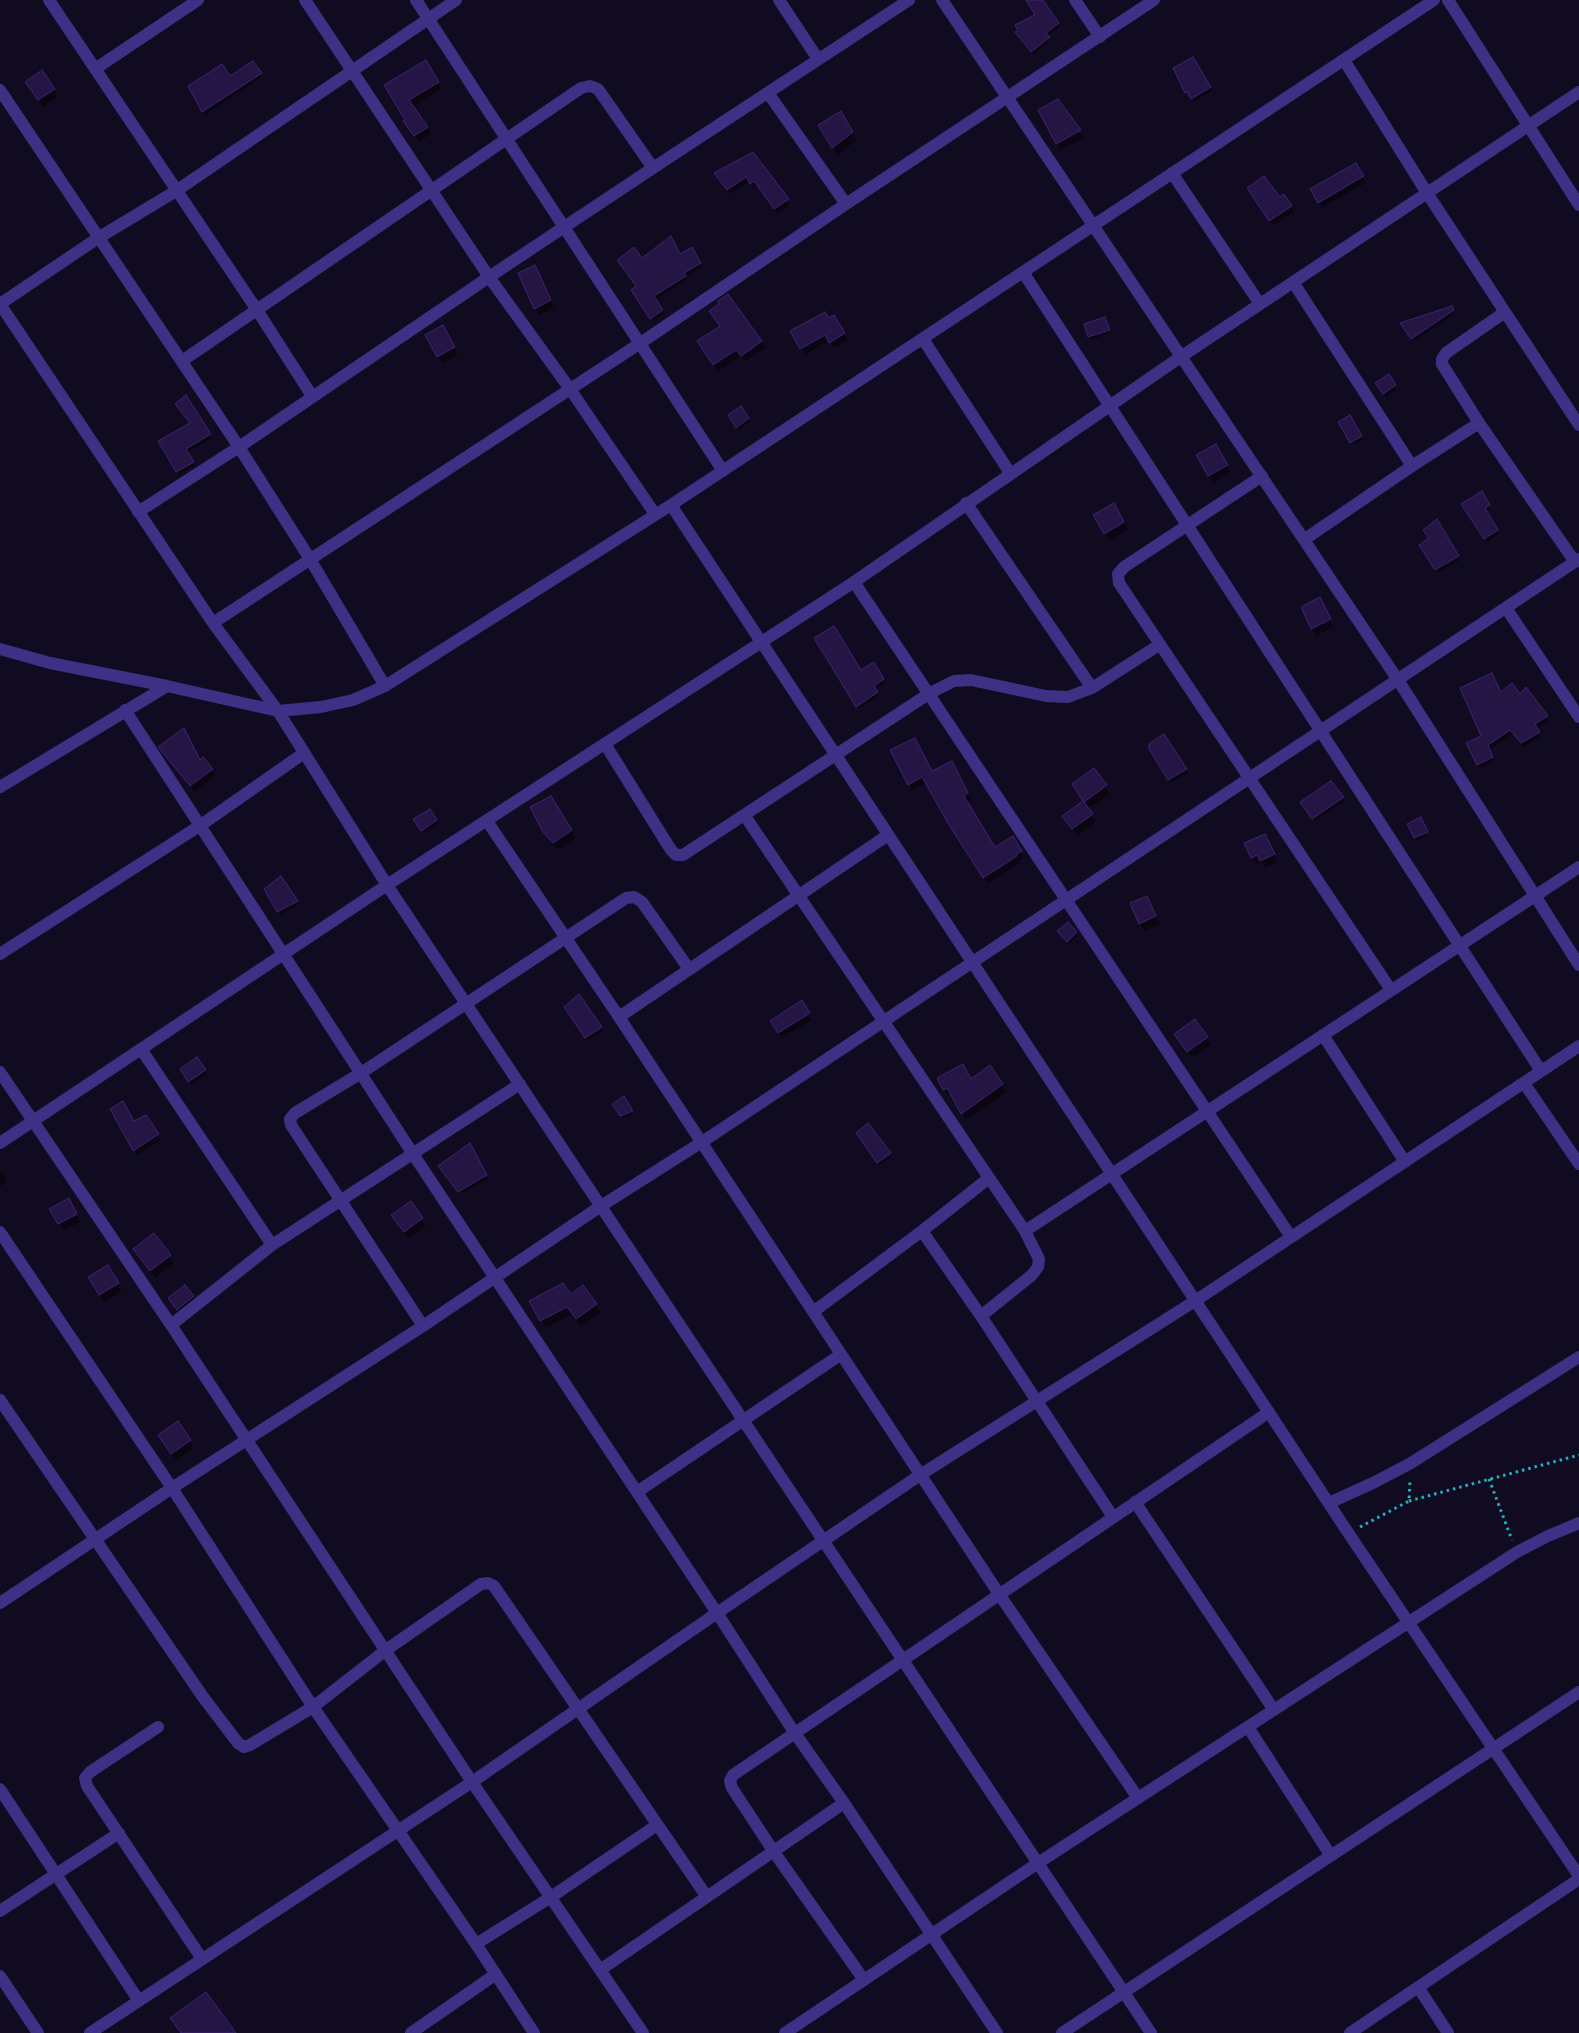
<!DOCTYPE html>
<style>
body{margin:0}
canvas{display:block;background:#110b21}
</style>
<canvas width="1579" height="2033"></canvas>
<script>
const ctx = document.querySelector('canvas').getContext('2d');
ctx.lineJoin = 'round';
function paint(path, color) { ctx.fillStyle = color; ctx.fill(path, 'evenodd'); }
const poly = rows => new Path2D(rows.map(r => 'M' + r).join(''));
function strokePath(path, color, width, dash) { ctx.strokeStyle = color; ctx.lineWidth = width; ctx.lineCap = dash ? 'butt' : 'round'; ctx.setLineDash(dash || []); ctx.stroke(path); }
paint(poly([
 [1028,0,1040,0,1060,27,1047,36,1050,41,1034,55,1016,33,1036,15],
 [1193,59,1212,91,1194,102,1190,95,1188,95,1175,68],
 [253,62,262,77,205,115,190,87,229,78],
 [426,62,442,89,413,107,431,134,419,142,386,86],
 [54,89,58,97,43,107,31,90],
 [1058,101,1084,138,1061,150,1040,111],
 [841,113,857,140,837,155,820,126],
 [753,154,790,205,778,213,758,186,754,188,750,181,730,194,719,178],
 [1356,165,1366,183,1322,208,1312,189],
 [1280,199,1291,207,1294,212,1273,226,1266,216],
 [691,249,702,267,685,277,687,279,655,300,664,314,653,321,633,290,638,287,641,260,680,255],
 [539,275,554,308,539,316,535,308],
 [1452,307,1455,314,1414,341,1402,324],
 [710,312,761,341,765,348,745,362,741,356,718,371,702,348,721,327],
 [833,317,848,340,834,348,829,341,805,355,791,331],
 [1107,321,1110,333,1091,340,1089,337],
 [443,327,458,355,442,364,427,335],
 [1388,375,1397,389,1386,397,1377,383],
 [186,397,211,438,187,453,194,465,179,474,160,442,191,424],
 [740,408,750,422,739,430,729,416],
 [1350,416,1363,440,1353,445,1340,422],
 [1216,446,1231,473,1213,483,1198,455],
 [1481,493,1490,509,1486,511,1499,533,1487,542,1463,504],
 [1113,505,1128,530,1110,541,1095,515],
 [1437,521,1460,560,1438,573,1421,545,1430,539],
 [1324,607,1334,627,1316,636,1312,628],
 [816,639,861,671,873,664,885,683,875,690,879,696,859,709],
 [1501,693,1520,695,1547,716,1549,720,1537,729,1541,736,1524,747,1514,734,1489,750,1494,762,1480,768,1478,764,1482,737],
 [1164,736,1188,773,1171,783,1150,749],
 [892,751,932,772,955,769,971,800,966,803,995,848,1012,838,1024,858,1019,861,1020,863,988,884,954,832,926,783,912,790],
 [164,753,200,761,212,770,215,776,195,792],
 [1094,769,1110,794,1088,809,1096,822,1078,836,1068,824,1084,802],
 [1343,798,1345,801,1315,821,1304,806],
 [429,810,438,824,424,833,415,820],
 [1420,819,1428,835,1417,841,1408,825],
 [571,830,576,838,558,850,544,831],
 [1269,843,1278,862,1265,868,1262,862,1256,865,1252,857],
 [280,878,298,905,280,915,266,889],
 [1147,897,1160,924,1144,931,1140,923],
 [1067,923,1078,936,1069,944,1061,934],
 [801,1002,812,1020,782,1038,775,1027],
 [567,1011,601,1027,603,1030,588,1041],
 [1207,1037,1211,1045,1192,1058,1180,1042],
 [197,1059,207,1074,191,1085,181,1070],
 [938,1078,1002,1084,1006,1092,966,1120,952,1094,948,1096],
 [623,1098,634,1114,623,1119,613,1104],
 [111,1109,157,1135,161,1140,137,1156],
 [859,1136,890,1154,891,1157,880,1165],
 [470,1145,488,1179,461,1194,442,1170],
 [0,1172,7,1181,0,1187],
 [68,1200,80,1222,64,1231,51,1209],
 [422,1219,426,1226,409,1239,397,1223],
 [154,1235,174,1264,155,1278,139,1257],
 [107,1267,122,1292,104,1302,89,1277],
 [571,1296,596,1304,600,1312,581,1326,572,1314,546,1328,531,1301],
 [193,1297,195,1300,180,1312,171,1302],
 [190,1441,194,1448,176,1460,164,1443]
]), '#0007');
const building = poly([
 [1026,0,1043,0,1059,23,1046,33,1050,37,1031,52,1015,32,1018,31,1015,25,1035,15,1026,0],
 [1193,57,1211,87,1191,99,1187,92,1185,93,1173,68,1193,57],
 [426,60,439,82,409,100,428,127,414,136,403,121,405,120,384,85,426,60],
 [253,61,262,73,202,112,188,86,222,64,230,76,253,61],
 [42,70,55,89,38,100,25,82,42,70],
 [1058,99,1081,130,1056,144,1038,110,1058,99],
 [841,111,853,132,832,148,818,125,841,111],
 [753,152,789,199,774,209,754,181,750,184,746,177,727,190,714,173,753,152],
 [1356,163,1364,176,1318,203,1310,189,1356,163],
 [1264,176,1280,197,1284,194,1292,206,1269,221,1247,188,1264,176],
 [671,236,680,254,692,247,701,263,684,273,686,276,654,296,663,310,650,319,631,290,636,286,617,260,634,247,642,258,671,236],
 [535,265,551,300,534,309,518,273,535,265],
 [728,294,762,341,741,356,736,350,713,365,697,341,720,326,709,311,719,304,718,301,728,294],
 [1452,306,1454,310,1411,339,1400,323,1452,306],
 [825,312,829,318,834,315,845,333,829,343,825,335,800,349,790,331,825,312],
 [1105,317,1110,330,1088,337,1084,324,1105,317],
 [443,325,455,347,437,357,425,335,443,325],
 [1389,374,1396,385,1383,394,1375,383,1389,374],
 [186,395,211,434,186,449,194,462,176,472,158,441,190,423,175,404,186,395],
 [741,406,749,418,736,428,728,415,741,406],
 [1350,415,1362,436,1350,443,1338,422,1350,415],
 [1216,444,1228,465,1208,476,1196,455,1216,444],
 [1482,491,1490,505,1485,508,1498,530,1484,539,1461,504,1482,491],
 [1114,503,1124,522,1104,534,1093,515,1114,503],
 [1437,519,1459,556,1435,570,1419,545,1429,538,1423,530,1437,519],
 [1320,597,1331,619,1311,629,1301,607,1320,597],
 [834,626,861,670,874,662,884,679,874,686,878,692,856,707,814,638,834,626],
 [1492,673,1501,692,1512,683,1520,694,1526,687,1548,716,1535,724,1540,732,1521,743,1510,730,1488,745,1493,757,1477,765,1466,743,1481,736,1460,688,1492,673],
 [184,728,200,760,203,757,213,769,190,786,158,747,184,728],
 [1164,734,1187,769,1168,780,1149,749,1149,744,1164,734],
 [915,738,932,771,952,761,968,793,964,796,995,847,1013,836,1022,851,1016,854,1017,856,983,878,949,825,922,777,908,785,890,750,915,738],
 [1094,768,1107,785,1084,802,1093,814,1072,829,1062,816,1083,801,1072,784,1094,768],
 [1331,781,1344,797,1312,819,1300,802,1331,781],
 [551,796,572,830,553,843,543,832,530,807,551,796],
 [430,809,437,820,421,831,413,819,430,809],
 [1421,817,1428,832,1414,838,1407,824,1421,817],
 [1265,834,1275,854,1260,861,1257,855,1251,858,1244,843,1265,834],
 [281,876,298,901,277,912,264,889,281,876],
 [1147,896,1156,916,1139,924,1130,903,1147,896],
 [1068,922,1077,932,1067,942,1057,931,1068,922],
 [579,994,602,1027,585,1038,564,1007,579,994],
 [802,1000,810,1013,778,1033,770,1021,802,1000],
 [1195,1019,1208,1037,1187,1052,1174,1034,1195,1019],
 [197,1057,206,1070,188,1082,180,1069,197,1057],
 [963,1064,971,1079,990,1065,1003,1084,961,1114,947,1088,943,1090,937,1078,963,1064],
 [624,1096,633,1111,620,1116,612,1104,624,1096],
 [123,1101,134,1121,146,1115,159,1134,133,1151,110,1109,123,1101],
 [868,1123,891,1153,877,1163,856,1133,868,1123],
 [470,1143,487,1175,458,1192,438,1166,470,1143],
 [69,1198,77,1214,58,1224,49,1209,69,1198],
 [411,1201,423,1218,404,1232,391,1215,411,1201],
 [154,1233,171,1255,150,1271,133,1249,154,1233],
 [108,1265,119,1283,99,1295,88,1277,108,1265],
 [563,1283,571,1294,583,1285,597,1304,576,1319,567,1307,540,1321,529,1301,563,1283],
 [185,1285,194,1296,177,1310,168,1298,185,1285],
 [178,1421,191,1440,171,1454,158,1435,178,1421],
 [206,1992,236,2033,181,2033,170,2018,206,1992]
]);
paint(building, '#241544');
strokePath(building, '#3d2473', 1);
strokePath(poly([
 [1489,1479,1512,1540],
 [1409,1501,1579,1455],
 [1360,1527,1409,1501,1410,1480]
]), '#20b3bd', 3, [2.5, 4]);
strokePath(poly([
 [49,0,257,310,312,396],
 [305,0,489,277,570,389,655,514],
 [416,0,723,471],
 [779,0,818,59],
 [942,0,1398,680,1579,965],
 [1075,0,1100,37],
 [1448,0,1579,205],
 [1344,60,1427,193,1579,425],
 [95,69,198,0],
 [0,90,239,447,310,559,385,686],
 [768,93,846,204],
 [653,168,909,0],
 [1172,173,1260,304],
 [1023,272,1541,1071],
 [1293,282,1412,466],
 [0,304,213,623,278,711,387,885,1151,2033],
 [0,304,98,238,176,191,456,0],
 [1505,312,1446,353,1442,359,1442,364,1479,423,1575,562],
 [923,339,1010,473],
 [1262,476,1124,567,1118,574,1119,583,1391,990],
 [966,503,1092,688],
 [671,505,1349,1534,1579,1876],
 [138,512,239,447,489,277,653,168,598,89,590,86,581,88,182,361],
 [1305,539,1412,466,1479,423],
 [854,582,1291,1237],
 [1506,608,1579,717],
 [213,623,639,344,846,204,1154,0],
 [0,649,50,663,167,686,278,711,321,707,353,700,385,686,671,505,1434,0],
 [125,710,413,1154,717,1613,794,1732,844,1803,997,2033],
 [605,744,671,850,676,855,683,855,930,693,954,681,971,680,1046,696,1068,697,1092,688,1159,645],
 [0,787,167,686],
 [745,816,1025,1231,1039,1259,1038,1267,1032,1275,981,1316],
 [487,821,619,1017,999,1594,1138,1798],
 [0,954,201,825,304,753],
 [619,1017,888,835],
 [1323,1035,1405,1162],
 [141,1049,272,1245],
 [0,1072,171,1325,472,1782,643,2033],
 [1524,1083,1579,1164],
 [0,1143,387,885,854,582,1182,356,1579,92],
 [922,1231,981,1316,1113,1517],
 [1025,1231,1579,867],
 [0,1232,172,1488,313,1707,476,1944,534,2033],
 [813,1312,922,1231,989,1178],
 [171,1325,272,1245,520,1084],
 [423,1326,291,1125,290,1119,295,1113,361,1073,626,898,634,897,642,902,689,969],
 [0,1400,203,1697,238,1743,244,1747,250,1745,313,1707,386,1650,481,1584,488,1583,494,1586,707,1897],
 [637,1492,840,1355],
 [1135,1502,1274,1710],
 [1329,1503,1375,1482,1411,1463,1579,1357],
 [0,1603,172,1488,423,1326,601,1206,702,1142,1579,559],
 [158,1727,90,1772,85,1778,87,1786,202,1959],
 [1248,1727,1331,1856],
 [0,1789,139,2001],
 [0,1911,119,1833],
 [476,1944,551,1897,657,1825],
 [600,1970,844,1803],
 [0,1976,38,2033],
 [864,1980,774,1852,732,1788,730,1781,733,1775,1269,1412],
 [1418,1987,1448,2033],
 [90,2033,472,1782,717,1613,920,1475,1195,1301,1579,1046],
 [411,2033,496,1974],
 [785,2033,1038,1863,1517,1552,1548,1536,1579,1523],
 [1062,2033,1579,1692],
 [1350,2033,1579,1879]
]), '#3e3085', 12);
</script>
